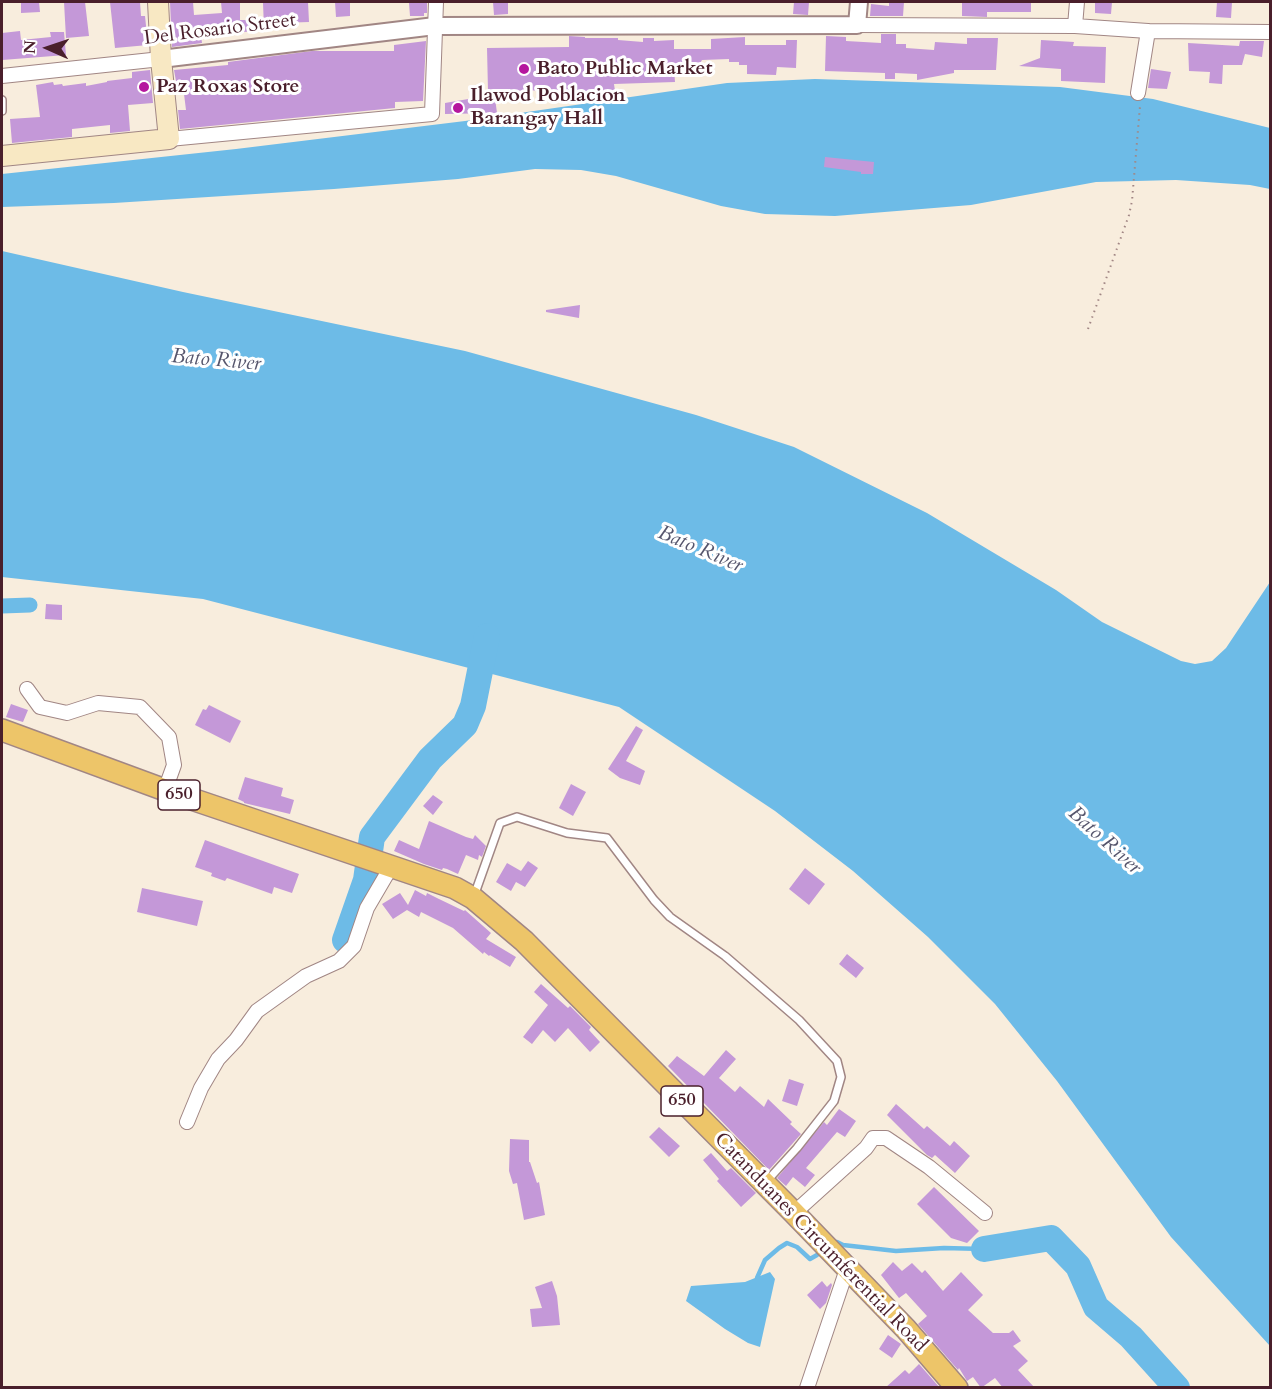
<!DOCTYPE html>
<style>
body{margin:0}
#map{position:relative;width:1272px;height:1389px;overflow:hidden;background:#f8eddd;font-family:Cardo,serif}
canvas{display:block}
.frame{position:absolute;inset:0;border:3px solid #4a1f2b;pointer-events:none}
.north{position:absolute;left:18px;top:18px;width:60px;height:60px;-webkit-text-stroke:4px #fff;paint-order:stroke;rotate:273deg;font-size:16px;font-weight:700;line-height:24px;text-align:center;color:#4a1f2b}
.north::after{content:'';display:block;margin:auto;width:21px;height:27px;background:#4a1f2b;clip-path:polygon(50% 0,100% 100%,50% 72%,0 100%)}
</style>
<div id="map">
<canvas width="1272" height="1389"></canvas>
<div class="frame"></div>
<div class="north">N</div>
</div>
<script>
const ctx = document.querySelector('canvas').getContext('2d');
ctx.lineJoin = 'round';
function paint(path, color) { ctx.fillStyle = color; ctx.fill(path, 'evenodd'); }
const poly = rows => new Path2D(rows.map(r => 'M' + r).join(''));
function strokePath(path, color, width, dash) { ctx.strokeStyle = color; ctx.lineWidth = width; ctx.lineCap = dash ? 'butt' : 'round'; ctx.setLineDash(dash || []); ctx.stroke(path); }
function write(font, color, halo, rows, align = 'center') {
  ctx.font = font + ' Cardo,serif'; ctx.lineWidth = 6; ctx.setLineDash([]); ctx.textBaseline = 'middle'; ctx.strokeStyle = halo; ctx.fillStyle = color; for (const [text, x, y, turn = 0] of rows) {
    ctx.save(); ctx.translate(x, y); ctx.rotate((+turn || 0) * Math.PI / 180); ctx.textAlign = isNaN(turn) ? turn : align; if (halo) ctx.strokeText(text, 0, 0); ctx.fillText(text, 0, 0); ctx.restore();
  }
}
paint(poly([
 [815,79,1060,87,1153,99,1270,128,1270,189,1250,185,1176,180,1096,182,971,205,835,216,765,214,721,206,616,176,581,170,535,169,458,179,334,189,114,203,2,207,2,174,236,149,465,121,727,83],
 [2,251,183,292,465,351,696,415,794,447,927,513,1056,590,1102,622,1181,661,1195,664,1212,661,1226,648,1270,582,1270,1346,1171,1237,1057,1081,995,1004,928,937,853,871,775,811,619,707,203,599,2,577],
 [770,1272,775,1279,760,1347,748,1343,725,1329,686,1301,691,1286,745,1282]
]), '#6dbbe7');
strokePath(poly([
 [832,1243,837,1242,843,1245,896,1251,944,1248,984,1249],
 [757,1278,765,1260,779,1248,787,1243,797,1247,810,1259,817,1255]
]), '#6dbbe7', 4.5);
strokePath(poly([
 [2,606,30,605]
]), '#6dbbe7', 15);
strokePath(poly([
 [345,940,366,880,372,837,430,759,465,725,473,706,487,636],
 [984,1249,1051,1238,1078,1266,1096,1307,1131,1337,1177,1388]
]), '#6dbbe7', 26);
paint(poly([
 [21,2,39,2,40,12,21,13],
 [64,2,85,2,89,36,66,38],
 [110,2,140,2,141,16,145,16,148,45,115,48],
 [170,2,193,2,194,15,222,13,221,2,240,2,240,20,257,20,258,31,201,35,202,43,172,47],
 [308,2,309,22,280,23,280,28,264,28,263,3],
 [335,2,350,2,350,16,336,17],
 [427,2,427,13,424,13,424,16,410,16,409,3],
 [493,2,508,2,508,14,494,15],
 [794,2,809,2,808,15,793,14],
 [889,2,904,2,903,16,870,16,871,4,889,6],
 [962,2,1031,2,1031,12,987,12,987,17,962,16],
 [1095,2,1112,2,1111,14,1095,13],
 [1217,2,1232,2,1231,18,1216,17],
 [20,31,21,40,51,37,50,32,64,32,66,55,2,60,2,33],
 [881,34,896,34,896,44,906,44,906,48,934,50,935,42,967,44,967,38,998,38,996,70,954,70,954,73,917,80,917,74,895,73,895,79,885,79,885,73,825,71,826,36,846,37,846,41,881,43],
 [569,36,585,37,585,38,618,38,618,40,643,42,643,38,654,38,654,41,674,40,674,49,711,49,711,39,745,37,745,45,786,45,786,40,797,40,796,68,777,67,776,75,747,74,747,65,739,65,739,62,729,62,729,59,702,60,698,67,674,69,675,82,614,84,615,91,597,94,598,96,573,99,573,90,488,91,487,48,569,47],
 [1041,40,1074,42,1073,46,1106,47,1105,83,1061,81,1061,69,1019,66,1040,58],
 [426,41,423,101,395,102,395,108,180,129,178,110,186,110,183,86,177,87,174,70,228,65,228,62,312,51,394,51,394,45],
 [1240,41,1264,41,1262,57,1245,54,1242,65,1223,65,1222,84,1209,83,1210,72,1189,71,1188,43,1239,46],
 [1151,69,1171,72,1167,89,1148,88],
 [150,70,153,103,128,105,130,131,110,133,110,125,72,129,72,137,12,143,10,119,40,117,36,85,53,82,54,85,62,84,63,86,86,83,86,86,107,82,107,81,132,78,132,72],
 [474,98,495,98,497,113,445,114,445,103],
 [825,157,874,162,873,174,861,174,861,172,824,167],
 [580,305,579,318,546,312,546,310],
 [46,604,62,605,62,620,45,619],
 [11,704,28,710,23,722,6,717],
 [209,705,241,721,230,743,195,725,203,709,206,710],
 [636,726,643,730,626,761,645,771,640,785,620,778,608,769],
 [245,777,283,788,281,796,294,800,290,814,244,803,244,802,238,799],
 [571,784,586,792,573,816,559,808],
 [433,795,443,802,433,815,423,806],
 [429,821,466,837,473,839,475,835,486,846,482,857,479,855,478,860,466,855,458,874,447,869,443,868,442,870,424,864,394,851,399,840,419,849],
 [205,840,299,874,292,893,274,887,272,894,227,878,225,881,211,876,212,873,195,867],
 [528,861,538,868,525,887,516,882,511,891,496,882,507,863,521,871],
 [805,868,825,884,809,905,789,889],
 [142,888,203,901,197,926,137,912],
 [415,890,426,896,427,893,439,899,464,911,465,910,491,933,486,939,516,957,510,967,490,955,489,956,484,952,483,954,453,928,421,912,419,917,407,910,393,919,382,904,400,893,408,905],
 [847,954,864,968,856,978,839,964],
 [541,984,568,1008,570,1006,591,1027,589,1030,600,1042,590,1052,568,1028,555,1042,543,1030,532,1044,523,1037,548,1005,534,992],
 [726,1050,736,1059,719,1078,735,1092,740,1086,764,1107,768,1099,792,1122,790,1124,801,1134,769,1170,668,1066,677,1056,704,1076],
 [789,1079,804,1084,797,1106,782,1101],
 [896,1104,924,1129,927,1126,950,1146,954,1141,970,1156,955,1173,935,1155,932,1158,927,1155,887,1115],
 [839,1109,856,1121,845,1137,837,1132,806,1168,815,1175,805,1187,793,1177,786,1186,777,1178,824,1122,827,1125],
 [659,1127,680,1146,669,1157,649,1137],
 [510,1139,529,1140,529,1162,530,1162,537,1183,539,1182,545,1215,524,1220,517,1183,513,1184,509,1171],
 [711,1153,727,1171,731,1168,756,1193,741,1207,717,1181,719,1179,703,1160],
 [934,1187,979,1231,967,1243,951,1238,917,1204],
 [893,1262,902,1271,912,1263,922,1273,925,1270,943,1291,961,1272,983,1295,968,1310,993,1333,1009,1333,1013,1330,1021,1341,1013,1346,1028,1361,1018,1370,1035,1388,1003,1388,995,1378,981,1388,973,1377,967,1381,959,1368,958,1370,918,1324,927,1316,906,1293,899,1298,881,1275],
 [552,1281,557,1296,560,1325,532,1327,530,1309,542,1308,535,1287],
 [822,1281,827,1287,831,1283,832,1285,826,1303,820,1309,807,1295],
 [888,1335,901,1344,892,1358,879,1349],
 [919,1364,940,1388,885,1388,905,1370,909,1374]
]), '#c498d8');
const service = poly([
 [2,100,2,111],
 [474,896,500,823,517,817,567,833,607,838,654,900,670,917,725,956,799,1020,837,1061,841,1077,834,1101,797,1148,766,1182]
]);
const minor = poly([
 [857,25,1075,26,1148,31,1270,32],
 [1075,26,1077,2],
 [2,76,161,59],
 [1138,93,1148,31],
 [169,139,432,114,436,2],
 [27,689,40,707,67,713,98,703,140,707,169,737,174,765,165,790],
 [187,1122,201,1088,218,1059,236,1040,257,1011,306,976,339,961,354,946,367,908,391,867],
 [794,1213,866,1148,873,1138,886,1138,929,1167,985,1213],
 [807,1388,847,1269]
]);
const tertiary = poly([
 [161,59,435,26,857,25,859,2]
]);
const secondary = poly([
 [2,156,169,139,161,59,158,2]
]);
const primary = poly([
 [2,730,165,790,455,888,473,898,524,941,794,1213,906,1329,957,1388]
]);
strokePath(service, '#a18684', 10);
strokePath(minor, '#a18684', 16);
strokePath(tertiary, '#a18684', 20);
strokePath(secondary, '#a18684', 22);
strokePath(primary, '#a18684', 24);
strokePath(poly([
 [1088,329,1129,215,1132,201,1140,106]
]), '#a18684', 2, [1.5, 4.5]);
strokePath(service, '#fff', 7);
strokePath(minor, '#fff', 14);
strokePath(tertiary, '#fff', 16);
strokePath(secondary, '#f8e8c3', 20);
strokePath(primary, '#edc569', 21);
for (const [x, y, r, color] of [
 [524,69,6,"#b5179e"],
 [144,87,6,"#b5179e"],
 [458,108,6,"#b5179e"]
]) { const dot = new Path2D(); dot.arc(x, y, r, 0, 2 * Math.PI); ctx.fillStyle = color; ctx.fill(dot); strokePath(dot, '#fff', 2); }
for (const [x, y, w] of [
 [179,795,42],
 [682,1101,42]
]) { const box = new Path2D(); box.roundRect(x - w / 2, y - 15, w, 30, 4.5); ctx.fillStyle = '#fff'; ctx.fill(box); strokePath(box, '#4a1f2b', 1.5); }
write('bold 18px', '#4a1f2b', null, [
 ["650",179,795],
 ["650",682,1101]
]);
write('20px', '#4a1f2b', '#fff', [
 ["Del Rosario Street",220,30,-7],
 ["Catanduanes Circumferential Road",820,1243,46]
]);
write('bold 20px', '#4a1f2b', '#fff', [
 ["Bato Public Market",536,69],
 ["Paz Roxas Store",156,87],
 ["Ilawod Poblacion",470,96],
 ["Barangay Hall",470,119]
], 'left');
write('italic 21px', '#56566d', '#fff', [
 ["Bato River",216,361,5],
 ["Bato River",700,550,23],
 ["Bato River",1104,841,42]
]);
</script>
